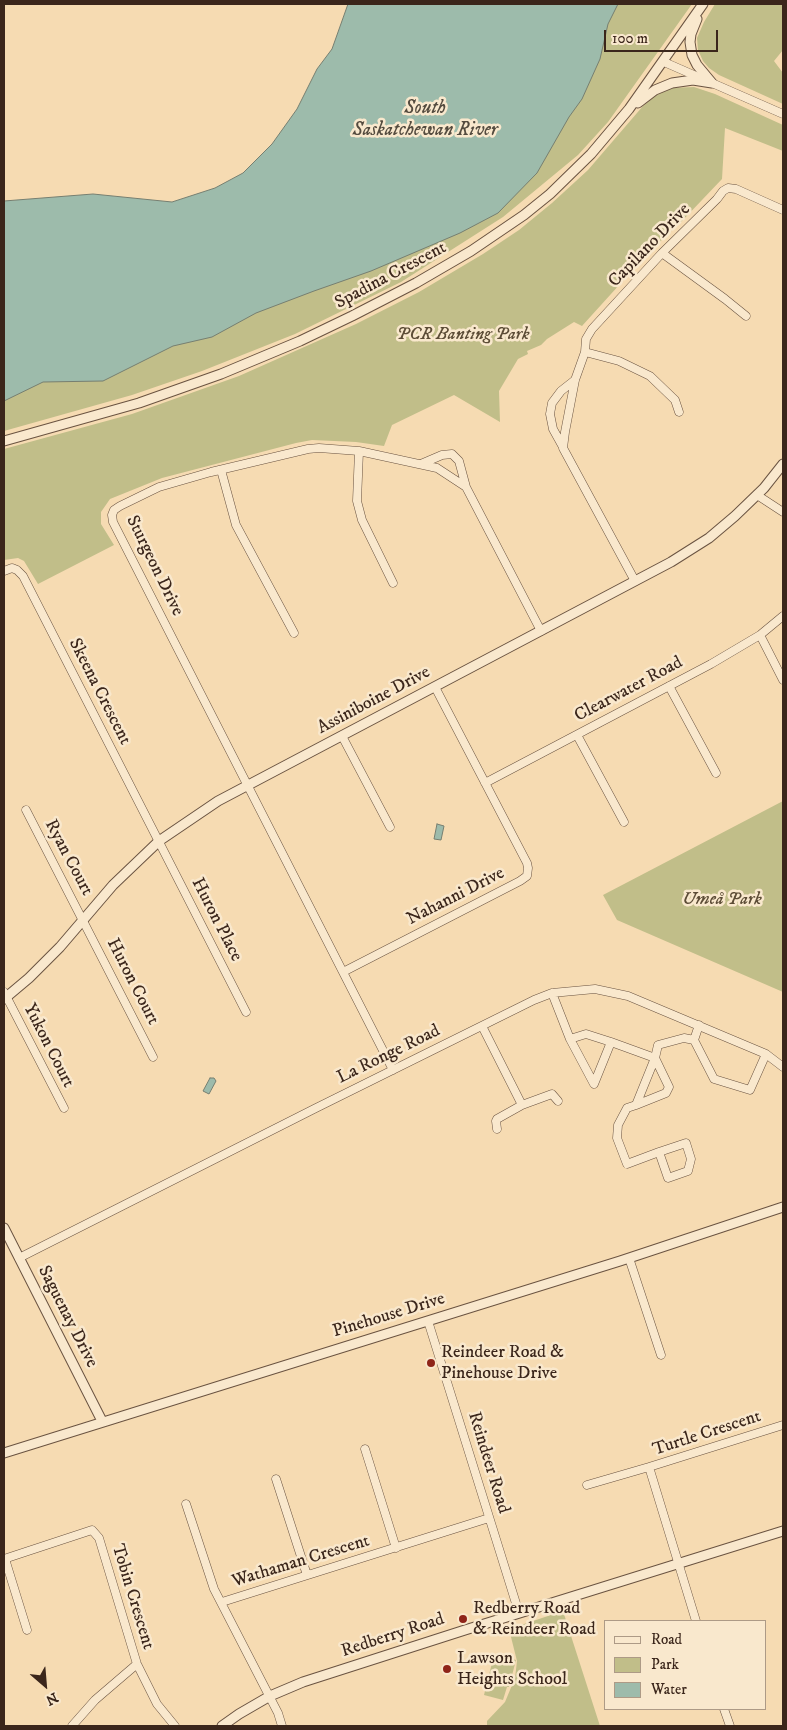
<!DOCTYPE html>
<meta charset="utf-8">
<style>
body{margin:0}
#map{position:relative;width:787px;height:1730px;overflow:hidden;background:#f6dbb2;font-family:"IM FELL DW Pica",serif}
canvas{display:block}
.frame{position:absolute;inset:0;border:5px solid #3b261b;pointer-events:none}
.legend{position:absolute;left:604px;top:1620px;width:162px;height:90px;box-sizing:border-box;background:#f9e8cd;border:1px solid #ad9a86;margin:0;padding:6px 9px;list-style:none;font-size:15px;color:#3b261b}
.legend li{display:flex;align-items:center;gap:10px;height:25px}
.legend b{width:25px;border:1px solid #ad9a86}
.north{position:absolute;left:20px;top:1660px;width:50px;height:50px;-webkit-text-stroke:4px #f9e8cd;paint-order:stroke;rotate:153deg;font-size:14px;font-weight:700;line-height:20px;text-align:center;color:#3b261b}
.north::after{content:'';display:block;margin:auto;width:18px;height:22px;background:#3b261b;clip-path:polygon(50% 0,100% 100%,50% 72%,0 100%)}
.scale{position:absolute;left:604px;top:30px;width:114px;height:22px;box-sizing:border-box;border:2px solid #3b261b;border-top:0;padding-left:6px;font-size:15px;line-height:18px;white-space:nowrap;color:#3b261b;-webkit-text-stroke:4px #f9e8cd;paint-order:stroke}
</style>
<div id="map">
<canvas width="787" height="1730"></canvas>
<div class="frame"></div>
<ul class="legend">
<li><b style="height:6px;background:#f9e8cd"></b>Road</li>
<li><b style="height:14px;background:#c1be89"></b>Park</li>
<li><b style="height:14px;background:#9dbbab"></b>Water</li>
</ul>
<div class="north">N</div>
<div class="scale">100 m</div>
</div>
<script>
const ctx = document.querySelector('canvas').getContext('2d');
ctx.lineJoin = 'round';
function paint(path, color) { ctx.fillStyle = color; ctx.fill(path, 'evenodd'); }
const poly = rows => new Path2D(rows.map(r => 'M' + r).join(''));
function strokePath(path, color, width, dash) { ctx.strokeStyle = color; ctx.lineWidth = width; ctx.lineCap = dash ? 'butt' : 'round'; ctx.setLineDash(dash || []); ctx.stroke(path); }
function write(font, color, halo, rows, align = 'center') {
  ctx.font = font + ' "IM FELL DW Pica",serif'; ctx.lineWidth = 5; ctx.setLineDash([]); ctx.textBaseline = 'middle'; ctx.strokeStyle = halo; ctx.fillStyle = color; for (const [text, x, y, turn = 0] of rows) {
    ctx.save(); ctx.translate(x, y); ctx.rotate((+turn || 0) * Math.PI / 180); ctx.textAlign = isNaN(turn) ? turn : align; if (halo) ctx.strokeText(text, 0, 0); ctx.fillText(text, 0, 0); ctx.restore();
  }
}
paint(poly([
 [607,4,692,4,608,122,578,155,503,217,401,282,295,334,202,371,132,395,4,431,4,394],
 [715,4,783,4,783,50,774,61,783,73,783,104,719,75,709,68,703,61,698,50,697,38,704,22],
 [694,87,715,94,783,125,783,151,725,128,722,179,682,221,649,252,582,326,574,322,547,339,541,345,527,351,528,354,518,359,499,391,500,422,454,395,392,425,384,446,356,442,312,440,296,443,162,478,110,499,101,512,101,524,114,545,38,584,24,561,18,558,4,560,4,449,132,414,239,376,356,324,419,292,483,254,519,230,552,203,588,170,643,106,655,96,670,88],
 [783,801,783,992,617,920,603,895],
 [563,1611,600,1726,487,1726,487,1721,505,1702,515,1678,517,1661,509,1629],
 [494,1655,516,1660,509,1687,507,1687,503,1700,484,1695]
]), '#c1be89');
const water = poly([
 [348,4,618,4,608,24,600,59,582,99,569,117,537,173,498,213,460,233,371,271,314,291,256,313,212,337,173,346,103,381,43,382,4,401,4,201,93,194,172,202,215,188,243,173,272,144,297,109,317,69,332,49,348,4],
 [437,824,444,826,441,840,434,839,437,824],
 [210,1078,214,1078,216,1081,209,1094,203,1091,210,1078]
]);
paint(water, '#9dbbab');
strokePath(water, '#767f71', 1);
const minor = poly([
 [664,62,783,114],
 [662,253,725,299,746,316],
 [585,352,619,361,650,376,675,400,679,412],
 [563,447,553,429,550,414,552,403,561,391,575,380],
 [359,451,357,501,362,520,393,583],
 [421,464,442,455,452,454,459,461,466,487],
 [221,470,236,525,294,633],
 [757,495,783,512],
 [4,571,12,568,17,570,23,576,246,1012],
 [635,581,563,448,565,432,575,380,585,352,586,339,592,329,662,253,717,199,723,191,728,188,736,189,783,210],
 [760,635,783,680],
 [669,686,716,773],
 [577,735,624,822],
 [342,736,390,827],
 [485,783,711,664,760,635,783,616],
 [26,810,153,1057],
 [343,972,520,881,527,876,528,868,527,863,435,687],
 [4,992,64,1108],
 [552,993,570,1039],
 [699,1025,694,1040,714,1079,750,1090,766,1054],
 [482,1026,522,1105],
 [611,1042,594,1084,570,1039,586,1034,611,1042,655,1058,636,1105,666,1093,669,1087,655,1058,658,1045,684,1038,694,1040],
 [393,1070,113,522,112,515,114,510,120,506,159,487,211,472,308,449,319,448,359,451,437,468,466,487,541,631],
 [636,1105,627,1108,618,1125,617,1138,627,1164,659,1152,686,1143,691,1159,688,1171,668,1178,659,1152],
 [497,1129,496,1121,497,1119,522,1105,552,1094,558,1101],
 [19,1258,316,1108,534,1000,552,993,595,989,628,996,766,1054,783,1067],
 [629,1258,661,1355],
 [428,1321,519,1613],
 [365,1449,396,1548],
 [276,1479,307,1575],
 [587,1485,649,1467],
 [186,1504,214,1589,278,1713,282,1726],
 [4,1559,92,1530,99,1538,137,1664,157,1704,175,1726],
 [5,1559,27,1630],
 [222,1602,489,1518],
 [696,1621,649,1467,783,1425],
 [724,1709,730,1726],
 [72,1726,95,1700,137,1664]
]);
const tertiary = poly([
 [697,19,691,34,690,42,692,55,697,65,712,83],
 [638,103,655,90,672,83,693,80,712,83],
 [4,441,139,403,221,374,300,341,352,316,416,283,471,251,524,215,550,194,591,154,629,109,703,4],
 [4,999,29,978,60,947,113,885,159,841,218,801,671,562,709,538,735,516,764,488,783,464],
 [4,1228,102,1421],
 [4,1453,620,1261,783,1207],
 [222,1726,239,1714,270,1696,303,1682,465,1630,783,1531]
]);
strokePath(minor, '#6a5341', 9);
strokePath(tertiary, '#6a5341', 11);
strokePath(minor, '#f9e8cd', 8);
strokePath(tertiary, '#f9e8cd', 9);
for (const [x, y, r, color] of [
 [431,1363,5,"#8f2418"],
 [463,1619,5,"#8f2418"],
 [447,1669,5,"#8f2418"]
]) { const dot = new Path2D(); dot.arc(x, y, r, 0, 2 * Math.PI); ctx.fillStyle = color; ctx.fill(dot); strokePath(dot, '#f9e8cd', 2); }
write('18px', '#3b261b', '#f9e8cd', [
 ["Capilano Drive",650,246,-46],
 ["Spadina Crescent",391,276,-28],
 ["Sturgeon Drive",154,566,64],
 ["Clearwater Road",629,690,-28],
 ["Skeena Crescent",99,692,63],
 ["Assiniboine Drive",374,701,-28],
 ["Ryan Court",68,858,62],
 ["Nahanni Drive",456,897,-27],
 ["Huron Place",216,920,63],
 ["Huron Court",132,982,63],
 ["Yukon Court",48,1046,63],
 ["La Ronge Road",389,1055,-26],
 ["Pinehouse Drive",389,1316,-17],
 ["Saguenay Drive",67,1317,63],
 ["Turtle Crescent",707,1434,-18],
 ["Reindeer Road",488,1463,73],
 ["Wathaman Crescent",301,1562,-17],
 ["Tobin Crescent",132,1597,73],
 ["Redberry Road",393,1636,-18]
]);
write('italic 18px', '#5c4c36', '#f9e8cd', [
 ["PCR Banting Park",463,335],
 ["Umeå Park",722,900]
]);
write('18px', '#3b261b', '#f9e8cd', [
 ["Reindeer Road &",441,1353],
 ["Pinehouse Drive",441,1374],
 ["Redberry Road",473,1609],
 ["& Reindeer Road",473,1630],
 ["Lawson",457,1659],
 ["Heights School",457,1680]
], 'left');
write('italic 19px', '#544b3f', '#f9e8cd', [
 ["South",425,109],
 ["Saskatchewan River",425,131]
]);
</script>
